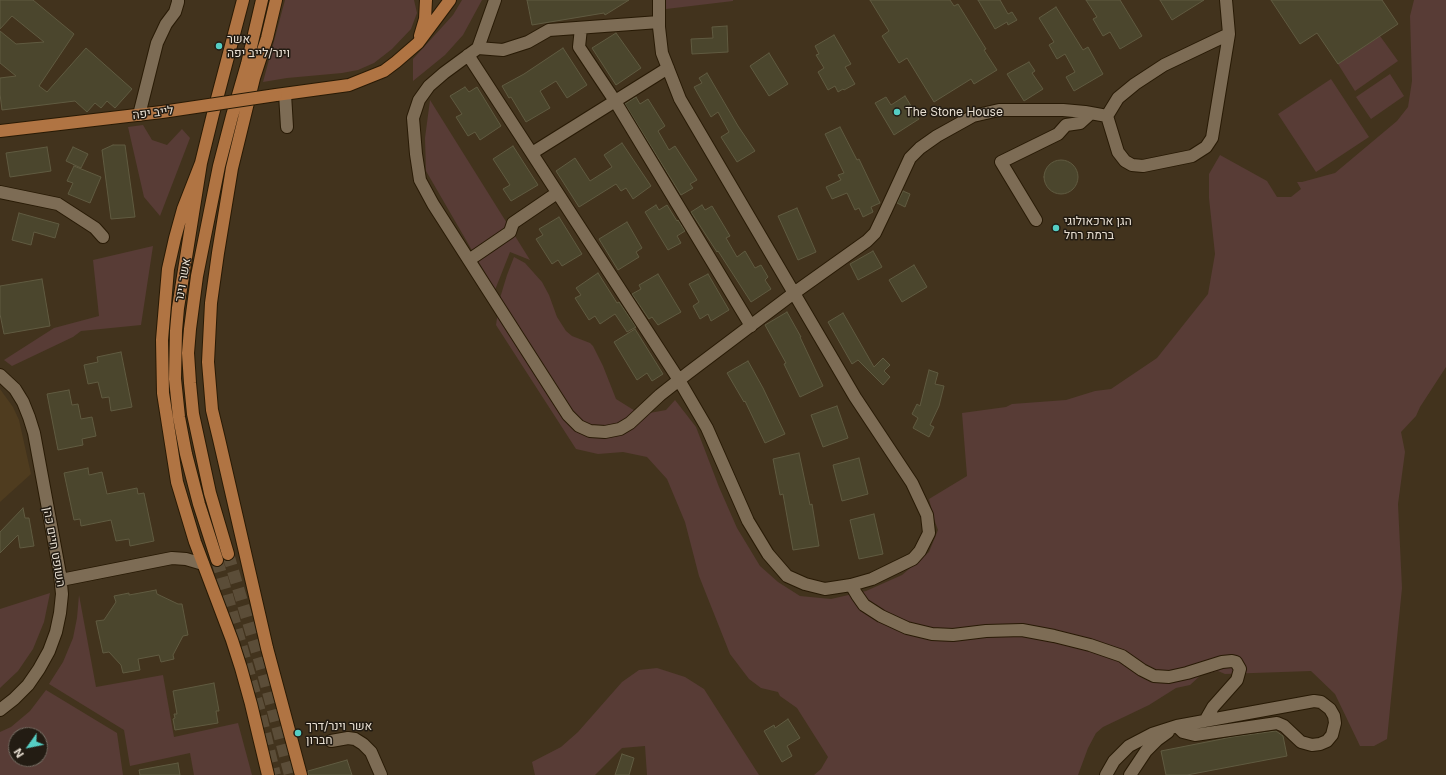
<!DOCTYPE html>
<meta charset="utf-8">
<style>
body{margin:0}
#map{position:relative;width:1446px;height:775px;overflow:hidden;background:#42331d;font-family:Inter,sans-serif}
canvas{display:block}
.north{position:absolute;left:8px;top:727px;width:40px;height:40px;box-sizing:border-box;background:#231c13;border:1px solid #726a60;border-radius:50%;rotate:237deg;font-size:11px;font-weight:700;line-height:16px;text-align:center;color:#e9e0d3}
.north::after{content:'';display:block;margin:auto;width:14px;height:18px;background:#55cec4;clip-path:polygon(50% 0,100% 100%,50% 72%,0 100%)}
</style>
<div id="map">
<canvas width="1446" height="775"></canvas>
<div class="north">N</div>
</div>
<script>
const ctx = document.querySelector('canvas').getContext('2d');
ctx.lineJoin = 'round';
function paint(path, color) { ctx.fillStyle = color; ctx.fill(path, 'evenodd'); }
const poly = rows => new Path2D(rows.map(r => 'M' + r).join(''));
function strokePath(path, color, width, dash) { ctx.strokeStyle = color; ctx.lineWidth = width; ctx.lineCap = dash ? 'butt' : 'round'; ctx.setLineDash(dash || []); ctx.stroke(path); }
function write(font, color, halo, rows, align = 'center') {
  ctx.font = font + ' Inter,Heebo,sans-serif'; ctx.lineWidth = 3; ctx.setLineDash([]); ctx.textBaseline = 'middle'; ctx.strokeStyle = halo; ctx.fillStyle = color; for (const [text, x, y, turn = 0] of rows) {
    ctx.save(); ctx.translate(x, y); ctx.rotate((+turn || 0) * Math.PI / 180); ctx.textAlign = isNaN(turn) ? turn : align; if (halo) ctx.strokeText(text, 0, 0); ctx.fillText(text, 0, 0); ctx.restore();
  }
}
paint(poly([
 [0,389,13,407,19,420,31,474,0,502]
]), '#4f3c1f');
paint(poly([
 [285,0,414,0,417,13,411,29,392,49,374,63,358,70,342,73,287,78,263,82],
 [462,0,482,0,463,35,445,55,413,81,413,59,453,15],
 [666,0,733,0,733,1,666,9],
 [1414,0,1446,0,1446,367,1420,407,1416,416,1401,432,1405,452,1398,504,1402,588,1387,739,1374,746,1360,746,1335,694,1311,671,1225,674,1218,671,1201,675,1190,685,1176,688,1149,705,1103,727,1096,733,1088,748,1078,775,814,775,821,769,828,757,797,708,780,696,778,692,761,688,749,679,730,654,699,576,685,522,667,479,647,457,623,452,598,454,576,449,496,325,500,298,507,275,514,257,525,263,542,282,549,295,557,317,566,331,572,336,590,343,593,346,603,366,616,399,640,414,644,414,666,410,675,400,696,427,719,487,737,528,760,566,778,582,800,596,831,599,866,591,902,575,929,552,938,530,934,519,929,499,967,476,962,413,1006,407,1012,404,1066,400,1095,391,1111,389,1157,358,1208,294,1215,254,1209,198,1209,174,1220,155,1267,181,1277,197,1291,197,1301,189,1297,182,1302,182,1335,173,1397,121,1408,107,1412,81,1410,16],
 [1380,36,1398,61,1355,91,1338,64],
 [1390,74,1404,96,1371,119,1356,97],
 [1331,79,1369,137,1316,172,1278,114],
 [430,100,530,260,510,252,495,290,426,171,425,138],
 [143,125,152,140,167,145,182,129,190,138,160,216,144,197,128,127],
 [153,246,141,325,81,331,73,337,12,366,4,360,54,328,99,316,93,260],
 [50,593,44,622,33,649,18,671,0,688,0,609],
 [79,595,96,687,163,675,174,737,238,723,252,775,194,775,190,753,130,766,124,730,49,684,63,662,73,638,77,618],
 [657,668,685,677,704,689,759,775,647,775,645,746,622,748,595,775,535,775,532,762,561,747,578,732,622,682,639,670],
 [46,690,117,733,123,775,0,775,0,732,11,727,30,711],
 [16,735,40,735,40,759,16,759]
]), '#583c36');
const building = poly([
 [0,0,33,0,74,34,39,86,47,92,86,48,132,89,115,108,107,101,101,108,95,103,87,112,75,101,2,110,0,94,0,78,16,76,0,63,0,31,16,44,44,42,12,16,0,29,0,0],
 [527,0,629,0,605,15,604,13,532,25,527,0],
 [870,0,950,0,954,6,958,4,986,49,984,50,997,70,974,84,971,79,934,102,907,58,899,63,882,36,889,31,870,0],
 [978,0,1000,0,1008,14,1012,12,1017,20,1008,25,1007,22,995,29,978,0],
 [1086,0,1120,0,1142,36,1120,49,1110,32,1103,36,1093,19,1097,17,1086,0],
 [1160,0,1204,0,1172,20,1160,0],
 [1271,0,1382,0,1398,24,1338,64,1317,33,1300,44,1271,0],
 [1056,7,1083,50,1088,47,1103,74,1074,91,1066,77,1075,72,1065,54,1057,59,1049,45,1054,42,1039,18,1056,7],
 [727,26,728,52,692,54,691,39,713,38,712,27,727,26],
 [616,33,641,68,616,85,592,48,616,33],
 [834,35,851,64,845,67,855,84,844,90,843,89,838,92,835,86,828,90,818,72,824,68,816,55,819,54,815,46,834,35],
 [563,48,587,85,567,98,556,81,540,91,550,108,526,122,511,97,509,98,502,86,524,74,563,48],
 [769,53,788,84,769,96,750,66,769,53],
 [1029,62,1035,71,1032,73,1043,89,1024,101,1007,74,1029,62],
 [707,73,738,126,755,151,737,162,721,137,729,132,718,112,711,117,694,87,702,83,699,78,707,73],
 [465,87,469,92,477,87,501,126,480,140,475,132,468,136,456,117,462,114,450,96,465,87],
 [905,96,919,119,894,135,875,103,886,97,891,105,905,96],
 [636,97,640,104,648,99,665,126,658,131,669,150,675,146,697,180,690,184,693,188,681,195,625,104,636,97],
 [840,127,857,160,859,159,880,203,871,207,873,212,863,217,859,208,855,210,847,193,832,199,826,187,841,180,838,175,844,173,825,134,840,127],
 [622,143,651,186,633,199,626,188,621,191,616,184,579,207,556,171,575,158,590,181,612,167,604,155,622,143],
 [113,145,125,145,135,217,111,219,102,150,113,145],
 [513,146,538,185,511,201,503,189,510,185,493,159,513,146],
 [47,147,51,171,10,177,6,153,47,147],
 [73,147,88,154,81,168,66,161,73,147],
 '1044 177a17 17 0 1 1 34 0a17 17 0 1 1-34 0Z',
 [74,166,101,177,90,203,68,194,73,183,67,181,74,166],
 [903,191,910,194,905,207,897,203,903,191],
 [656,205,659,210,667,205,677,221,678,220,685,231,677,236,681,243,668,250,645,212,656,205],
 [702,205,705,210,712,206,730,236,726,238,737,257,745,251,755,268,761,265,768,277,765,280,771,289,751,302,718,251,717,252,691,212,702,205],
 [797,208,816,252,798,260,778,216,797,208],
 [19,213,59,224,55,238,34,232,31,245,12,240,19,213],
 [559,217,582,254,562,266,558,260,552,264,536,239,543,235,539,229,559,217],
 [627,222,642,248,636,252,639,257,618,270,599,239,627,222],
 [873,251,882,267,858,280,850,264,873,251],
 [914,265,927,287,902,302,889,280,914,265],
 [598,273,617,303,619,302,636,327,627,332,615,314,600,324,595,316,589,320,575,298,581,295,576,288,598,273],
 [658,274,681,312,658,325,652,317,649,319,632,294,641,289,639,285,658,274],
 [708,274,729,310,711,321,708,314,700,319,693,306,699,302,689,284,708,274],
 [42,279,50,326,4,334,0,314,0,286,42,279],
 [787,312,801,337,800,337,823,386,800,397,784,364,786,363,765,325,787,312],
 [843,313,874,367,883,358,890,365,884,371,890,377,883,385,858,360,852,364,828,322,843,313],
 [635,329,663,374,652,381,647,373,637,380,614,342,635,329],
 [121,352,132,407,111,411,109,397,102,398,98,382,88,384,84,365,98,362,97,357,121,352],
 [748,361,763,388,785,434,765,443,745,401,744,402,727,373,748,361],
 [929,370,938,373,935,384,944,386,939,406,930,425,934,427,929,437,913,428,918,418,912,414,917,404,920,406,929,370],
 [69,390,72,405,78,404,81,419,92,417,96,436,82,439,83,445,58,450,47,394,69,390],
 [837,406,848,438,823,447,811,415,837,406],
 [799,453,810,505,812,504,819,546,793,550,783,494,780,495,773,459,799,453],
 [859,458,868,494,842,501,833,465,859,458],
 [88,468,89,475,102,472,107,494,137,488,138,494,144,493,154,541,130,546,129,539,116,541,111,520,81,526,80,519,74,520,64,473,88,468],
 [23,508,25,518,29,518,34,546,20,548,18,535,0,553,0,532,23,508],
 [874,514,883,554,859,559,850,520,874,514],
 [156,590,157,594,178,604,182,604,188,635,183,636,173,655,174,659,161,662,159,655,138,659,140,670,123,673,121,665,109,652,103,653,96,621,104,620,116,602,114,596,129,593,129,595,156,590],
 [214,683,219,711,216,711,218,723,175,730,173,719,175,718,174,714,177,714,173,691,214,683],
 [788,719,800,738,787,746,792,756,782,762,764,731,774,725,775,728,788,719],
 [1276,731,1283,736,1287,756,1187,775,1166,775,1161,751,1232,737,1276,731],
 [622,754,634,758,629,775,615,775,622,754],
 [347,760,352,775,308,775,308,771,347,760],
 [178,763,180,775,140,775,139,770,178,763]
]);
paint(building, '#4b462d');
strokePath(building, '#605b41', 1);
strokePath(poly([
 [228,554,262,669,290,775],
 [217,560,260,712,275,775]
]), '#5b4d38', 12, [12, 6]);
const minor = poly([
 [495,0,478,48,444,73,429,86,419,100,413,118,416,154,420,180,433,204,568,415,579,426,590,431,605,432,620,429,630,423,660,395,688,373,794,293,867,241,875,233,886,210,910,158,920,148,937,136,973,116,999,110,1063,110,1085,112,1107,116],
 [1226,0,1229,34],
 [581,28,579,47,615,101,751,326],
 [1229,34,1212,138,1206,147,1192,156,1143,166,1132,165,1125,161,1118,152,1107,116,1118,98,1135,84,1164,65,1229,34],
 [478,48,503,50,528,42,549,30,659,22],
 [468,55,679,380,707,428,748,521,768,554,787,576,805,584,825,589,851,585,872,579,913,559,920,551,929,533,927,515,912,483,855,397,680,99,662,53,659,27,659,0],
 [285,94,287,127],
 [139,115,157,43,166,24,175,12,178,2,178,0],
 [532,153,668,68],
 [0,192,58,204,95,228,103,237],
 [1036,220,1001,162,1058,134,1066,125,1080,123,1091,113],
 [469,260,510,232,513,223,557,193],
 [0,375,15,389,23,402,29,417,34,433,60,574,62,594,60,613,56,632,49,651,39,669,28,685,14,699,0,710],
 [61,580,172,558,186,559,203,564],
 [851,585,857,595,864,605,881,616,907,628,932,634,953,635,986,631,1022,630,1054,636,1090,645,1122,656,1142,670,1154,676,1169,677,1187,673,1222,662,1232,661,1236,662,1240,669,1237,680,1213,707,1205,721],
 [331,741,348,738,355,739,363,744,371,752,381,775],
 [1106,775,1114,761,1129,746,1152,734,1177,726,1314,701,1321,702,1330,709,1334,716,1335,723,1332,735,1327,741,1320,744,1312,745,1301,742,1284,726,1277,723,1195,735,1183,732,1177,726],
 [1130,775,1146,751,1157,740,1168,732]
]);
const major = poly([
 [276,0,267,38,254,78,232,168,218,253,211,303,208,362,212,410,219,439,267,648,301,775],
 [420,36,425,19,426,0],
 [276,95,349,85,384,71,396,62,418,43,450,0],
 [0,131,162,112],
 [201,163,183,209,175,238,168,269,162,340,163,393,177,482,195,542,232,640,241,668,251,704,268,775],
 [228,554,210,493,193,414,190,383,188,353,190,329,197,276,219,166,232,116,247,64,262,0],
 [217,560,199,504,186,454,179,417,175,379,176,331,178,308,201,163,213,114,243,0]
]);
strokePath(minor, '#281a05', 14);
strokePath(major, '#281a05', 14);
strokePath(minor, '#7d6c55', 12);
strokePath(major, '#b07443', 12);
const majorBridge = poly([
 [162,112,276,95]
]);
strokePath(majorBridge, '#281a05', 14, []);
strokePath(majorBridge, '#b07443', 12);
for (const [x, y, r, color] of [
 [219,46,4,"#55cec4"],
 [897,112,4,"#55cec4"],
 [1056,228,4,"#55cec4"],
 [298,733,4,"#55cec4"]
]) { const dot = new Path2D(); dot.arc(x, y, r, 0, 2 * Math.PI); ctx.fillStyle = color; ctx.fill(dot); strokePath(dot, '#231c13', 1.5); }
write('12px', '#e9e0d3', '#231c13', [
 ["אשר",227,39],
 ["וינר/לייב יפה",227,53],
 ["The Stone House",905,112],
 ["הגן ארכאולוגי",1064,221],
 ["ברמת רחל",1064,235],
 ["אשר וינר/דרך",306,726],
 ["חברון",306,740]
], 'left');
write('12px', '#e9e0d3', '#231c13', [
 ["לייב יפה",153,113,-7],
 ["אשר וינר",183,280,-80],
 ["השופט חיים כהן",54,547,80]
]);
</script>
